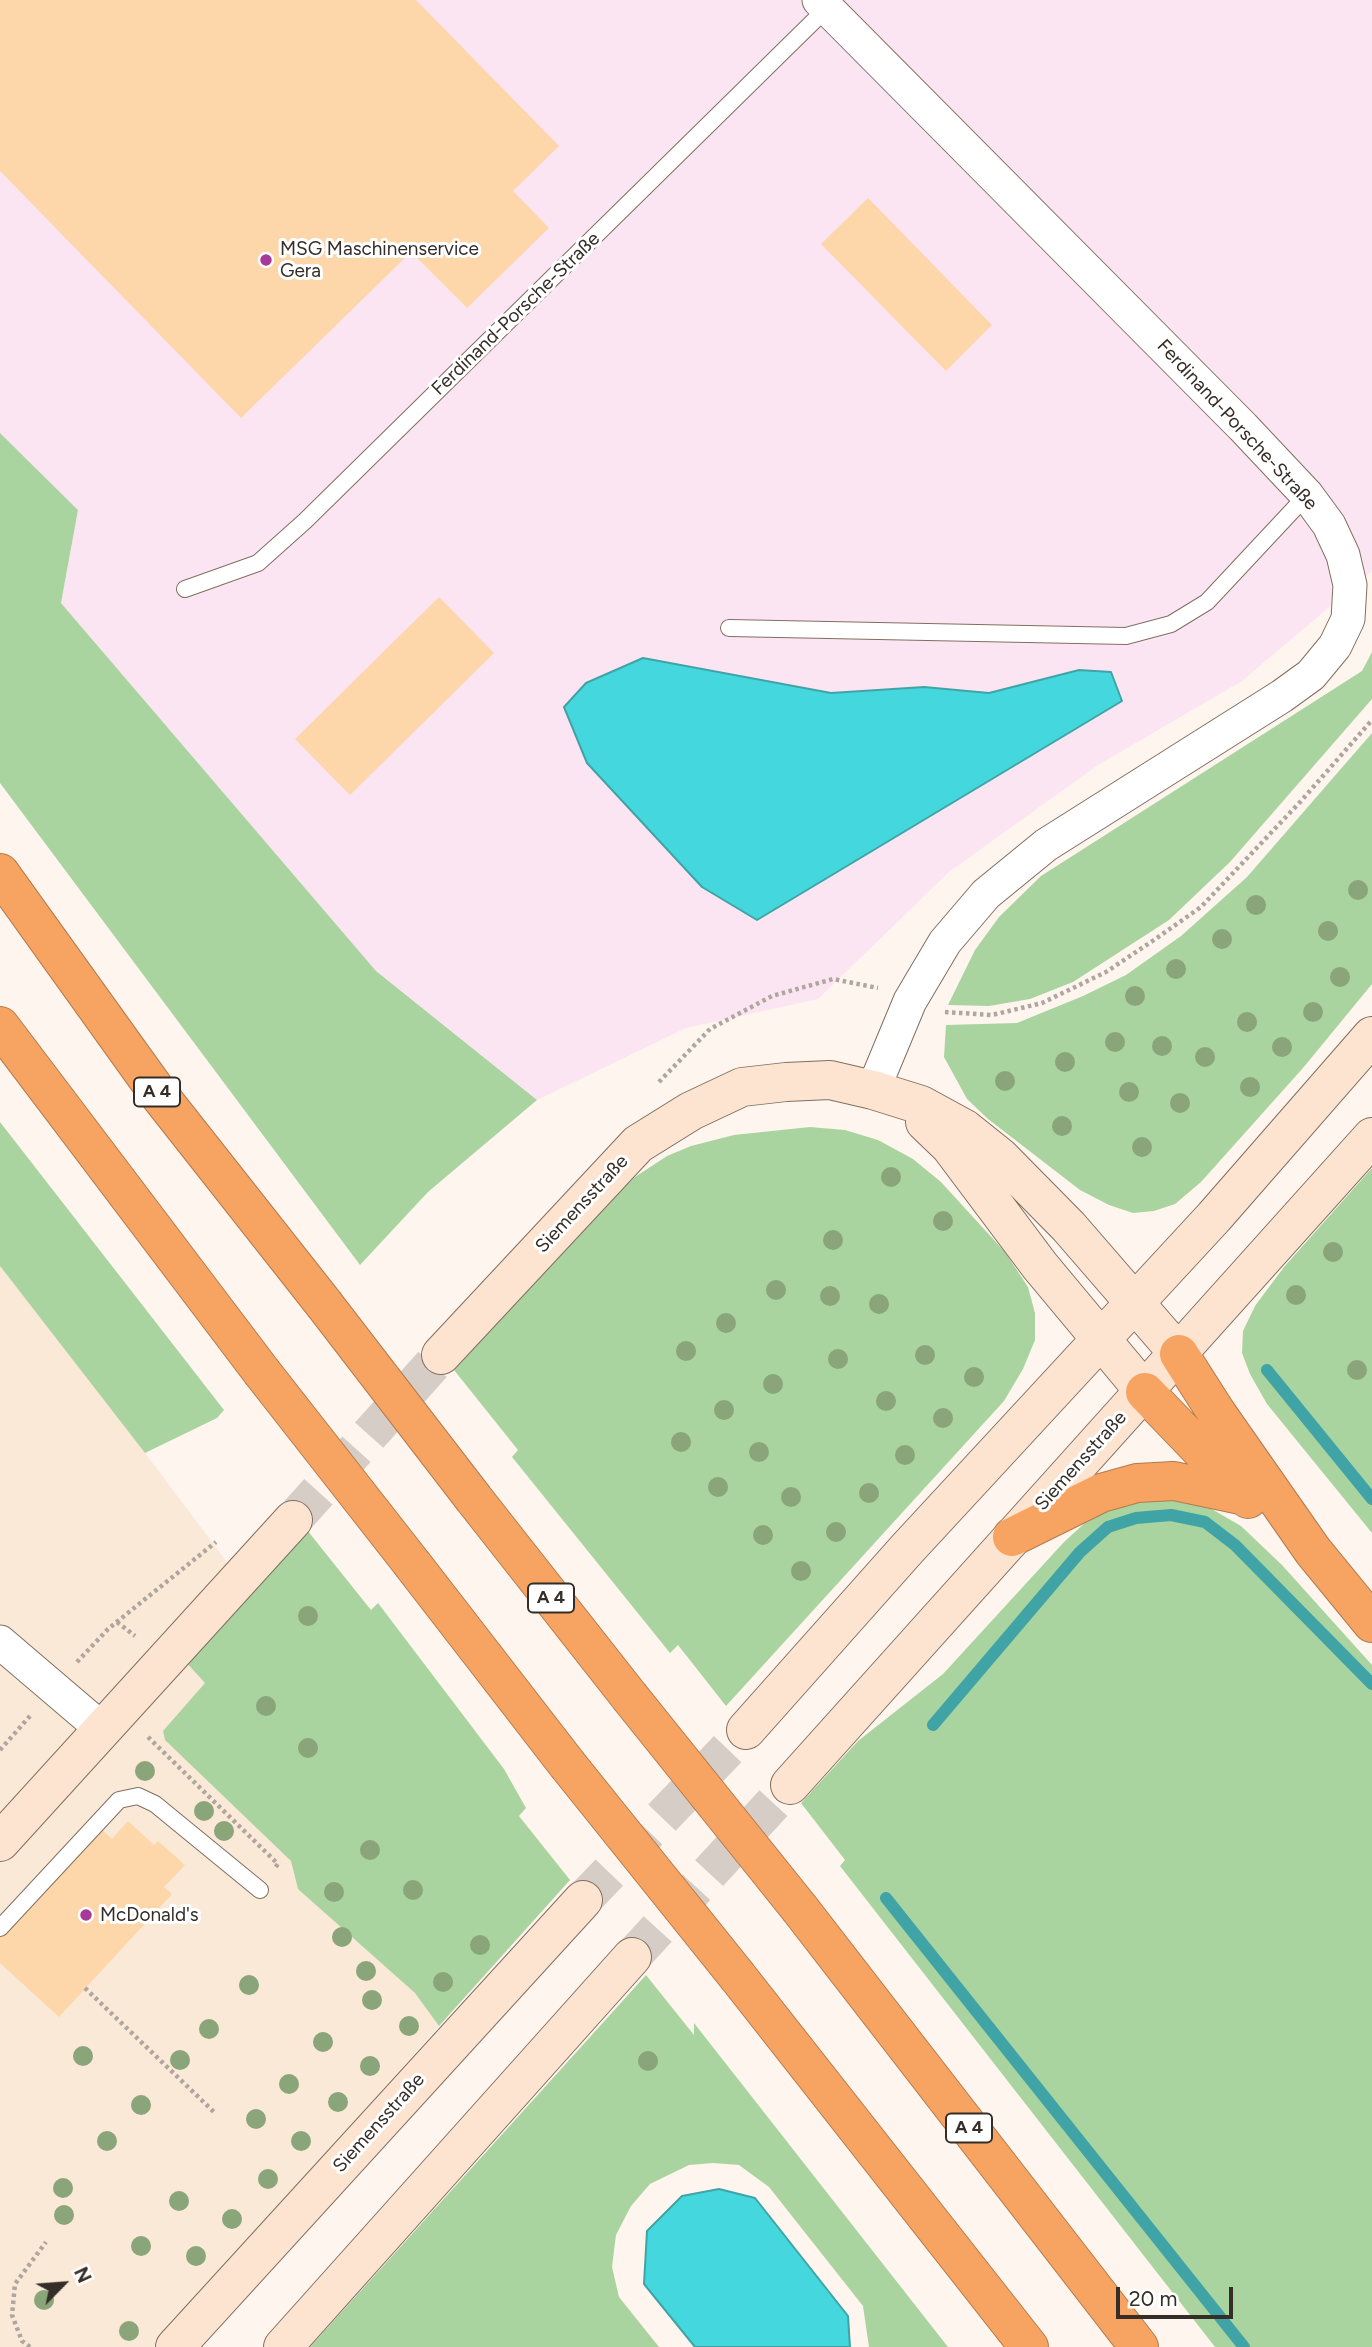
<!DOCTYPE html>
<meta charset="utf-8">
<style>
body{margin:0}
#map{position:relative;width:1372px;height:2347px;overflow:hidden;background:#fef5ee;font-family:Figtree,sans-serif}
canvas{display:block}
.north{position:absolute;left:28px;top:2249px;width:70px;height:70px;-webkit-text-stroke:5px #fff;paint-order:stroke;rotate:65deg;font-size:19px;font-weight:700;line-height:28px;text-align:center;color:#352d27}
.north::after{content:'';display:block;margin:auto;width:24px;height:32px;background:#352d27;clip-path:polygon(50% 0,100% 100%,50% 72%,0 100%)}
.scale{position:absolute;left:1116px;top:2287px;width:117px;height:32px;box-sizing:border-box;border:4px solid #352d27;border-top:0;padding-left:9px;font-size:21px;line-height:24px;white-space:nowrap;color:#352d27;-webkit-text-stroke:5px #fff;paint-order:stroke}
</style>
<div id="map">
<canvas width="1372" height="2347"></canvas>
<div class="north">N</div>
<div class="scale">20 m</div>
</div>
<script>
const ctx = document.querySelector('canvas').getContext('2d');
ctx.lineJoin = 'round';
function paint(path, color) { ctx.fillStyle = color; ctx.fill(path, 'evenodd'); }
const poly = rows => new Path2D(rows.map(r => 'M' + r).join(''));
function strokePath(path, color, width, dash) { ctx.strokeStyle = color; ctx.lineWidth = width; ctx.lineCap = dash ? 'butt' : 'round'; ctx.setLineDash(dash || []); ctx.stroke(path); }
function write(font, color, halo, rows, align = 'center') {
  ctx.font = font + ' Figtree,sans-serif'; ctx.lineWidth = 6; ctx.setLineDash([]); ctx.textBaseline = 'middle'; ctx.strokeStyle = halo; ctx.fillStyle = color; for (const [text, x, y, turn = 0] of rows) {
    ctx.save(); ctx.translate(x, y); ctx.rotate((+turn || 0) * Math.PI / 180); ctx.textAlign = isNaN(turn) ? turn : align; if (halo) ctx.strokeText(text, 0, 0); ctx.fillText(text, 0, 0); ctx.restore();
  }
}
paint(poly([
 [0,1266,127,1429,513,1943,153,2347,0,2347]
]), '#fbe9d8');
paint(poly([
 [0,0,1372,0,1372,571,1242,681,1098,765,949,872,818,999,686,1028,537,1100,376,971,61,603,78,510,0,433]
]), '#fce5f3');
paint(poly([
 [0,433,78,510,61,603,376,971,537,1100,428,1192,360,1265,0,783],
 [1372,652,1372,699,1230,862,1169,920,1073,982,1030,999,989,1006,948,1005,975,950,999,917,1041,876,1362,671],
 [1372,733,1372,984,1303,1068,1201,1182,1175,1204,1154,1211,1133,1213,1109,1205,1080,1190,988,1119,967,1099,944,1057,946,1025,1017,1023,1083,996,1126,975,1181,936,1247,877],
 [0,1122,224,1410,217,1418,145,1453,0,1266],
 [810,1127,845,1130,878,1140,913,1159,941,1182,1005,1252,1028,1287,1035,1313,1035,1340,1023,1369,1004,1401,726,1706,678,1645,670,1653,512,1457,518,1450,454,1370,608,1203,635,1177,667,1156,691,1146,734,1135],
 [1372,1168,1372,1533,1267,1404,1250,1374,1242,1353,1243,1331,1255,1306,1284,1267],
 [1180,1499,1210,1508,1241,1526,1282,1565,1372,1665,1372,2347,1215,2347,840,1866,845,1860,801,1803,858,1741,943,1674,1064,1542,1087,1521,1119,1504],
 [307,1530,371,1610,378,1603,504,1769,526,1808,519,1816,570,1880,439,2026,415,1993,298,1889,291,1861,165,1740,163,1731,205,1683,185,1661],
 [646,1975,694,2035,694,2023,948,2347,869,2347,863,2306,769,2187,739,2165,713,2163,689,2165,650,2184,631,2206,616,2235,612,2267,619,2297,659,2347,310,2347]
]), '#aad49f');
const water = poly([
 [643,658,831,693,924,687,989,693,1079,670,1111,672,1122,701,757,920,702,887,587,763,564,707,586,683,643,658],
 [719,2189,755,2198,848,2316,850,2347,695,2347,644,2284,647,2231,682,2196,719,2189]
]);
paint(water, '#44d7dd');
strokePath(water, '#40a4a6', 2);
strokePath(poly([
 [1267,1370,1372,1499],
 [933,1725,1080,1552,1108,1527,1136,1518,1171,1515,1205,1522,1235,1545,1372,1684],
 [886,1898,1244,2347]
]), '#40a4a6', 12);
paint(poly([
 [0,0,416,0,559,146,513,191,549,228,467,308,411,252,241,418,0,171],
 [868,198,992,325,946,371,821,244],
 [439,597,494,653,350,795,295,739],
 [128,1821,154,1845,158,1841,185,1865,164,1887,172,1894,59,2017,0,1963,0,1935,99,1827,112,1839]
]), '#fdd6aa');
strokePath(poly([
 [293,1520,441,1355],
 [583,1900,746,1730],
 [632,1957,790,1785]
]), '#d6cdc6', 38, [38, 19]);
const service = poly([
 [185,589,258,563,305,521,827,8],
 [729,628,1126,636,1171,624,1207,602,1307,495],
 [0,1928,119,1800,138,1796,155,1804,260,1890]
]);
const minor = poly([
 [819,0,1243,427,1307,495,1329,525,1343,555,1350,585,1348,619,1335,646,1311,675,1282,696,1046,845,986,894,945,942,910,1001,873,1090],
 [0,1642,102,1729]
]);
const secondary = poly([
 [925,1122,950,1146,1040,1266,1145,1392],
 [441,1355,638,1144,691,1111,742,1087,786,1082,830,1080,873,1090,921,1105,965,1129,1000,1157,1069,1227,1179,1354],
 [746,1730,907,1549,1214,1217,1372,1036],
 [790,1785,1372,1137],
 [0,1842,293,1520],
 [175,2347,583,1900],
 [283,2347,632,1957]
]);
const motorway = poly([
 [0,873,160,1096,324,1304],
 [0,1026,261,1371],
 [1179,1354,1216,1412,1313,1551,1372,1623],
 [1145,1392,1248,1499],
 [474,1499,629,1696],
 [1012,1537,1101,1493,1137,1483,1174,1481,1245,1496],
 [413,1565,567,1764],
 [800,1909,1139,2347],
 [738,1977,1029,2347]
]);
strokePath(service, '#816f60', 18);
strokePath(minor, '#816f60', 35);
strokePath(secondary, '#816f60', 40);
strokePath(motorway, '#b37a4d', 40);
strokePath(poly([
 [945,1012,992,1015,1042,1003,1106,972,1154,940,1201,907,1301,801,1372,720],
 [659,1082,710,1029,772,996,833,979,878,988],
 [117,1622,135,1636],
 [77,1662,108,1629,216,1542],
 [148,1737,278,1864,274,1869],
 [0,1750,30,1716],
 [85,1988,214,2112],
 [30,2347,22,2341,12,2315,15,2284,46,2242]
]), '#afa69f', 4.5, [3.5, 3.5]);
strokePath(service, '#fff', 16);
strokePath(minor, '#fff', 33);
strokePath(secondary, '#fde4d0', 38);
strokePath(motorway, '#f7a462', 38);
const motorwayBridge = poly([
 [324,1304,474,1499],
 [261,1371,413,1565],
 [629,1696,800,1909],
 [567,1764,738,1977]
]);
strokePath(motorwayBridge, '#b37a4d', 40, []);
strokePath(motorwayBridge, '#f7a462', 38);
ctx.fillStyle = '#8aa579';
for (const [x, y] of [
 [1358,890],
 [1256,905],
 [1328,931],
 [1222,939],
 [1176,969],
 [1340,977],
 [1135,996],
 [1313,1012],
 [1247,1022],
 [1115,1042],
 [1162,1046],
 [1282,1047],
 [1205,1057],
 [1065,1062],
 [1005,1081],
 [1250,1087],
 [1129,1092],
 [1180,1103],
 [1062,1126],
 [1142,1147],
 [891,1177],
 [943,1221],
 [833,1240],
 [1333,1252],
 [776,1290],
 [1296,1295],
 [830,1296],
 [879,1304],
 [726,1323],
 [686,1351],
 [925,1355],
 [838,1359],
 [1357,1370],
 [974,1377],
 [773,1384],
 [886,1401],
 [724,1410],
 [943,1418],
 [681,1442],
 [759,1452],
 [905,1455],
 [718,1487],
 [869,1493],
 [791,1497],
 [836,1532],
 [763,1535],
 [801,1571],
 [308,1616],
 [266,1706],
 [308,1748],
 [145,1771],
 [204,1811],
 [224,1831],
 [370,1850],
 [413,1890],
 [334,1892],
 [342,1937],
 [480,1945],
 [366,1971],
 [443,1982],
 [249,1985],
 [372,2000],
 [409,2026],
 [209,2029],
 [323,2042],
 [83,2056],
 [180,2060],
 [648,2061],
 [370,2066],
 [289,2084],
 [338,2102],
 [141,2105],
 [256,2119],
 [107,2141],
 [301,2141],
 [268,2179],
 [63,2188],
 [179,2201],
 [64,2215],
 [232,2219],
 [141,2246],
 [196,2256],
 [44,2300],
 [129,2331]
]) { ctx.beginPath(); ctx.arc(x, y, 10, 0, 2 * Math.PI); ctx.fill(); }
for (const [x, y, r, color] of [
 [266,260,7,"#a73998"],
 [86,1915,7,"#a73998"]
]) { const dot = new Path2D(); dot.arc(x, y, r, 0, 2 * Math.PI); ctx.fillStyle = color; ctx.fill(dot); strokePath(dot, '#fff', 2.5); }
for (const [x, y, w] of [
 [157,1092,46],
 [551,1598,46],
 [969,2128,46]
]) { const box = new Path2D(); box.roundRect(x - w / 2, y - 14.5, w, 29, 5); ctx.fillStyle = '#fff'; ctx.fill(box); strokePath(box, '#352d27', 2); }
write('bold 18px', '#352d27', null, [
 ["A 4",157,1092],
 ["A 4",551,1598],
 ["A 4",969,2128]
]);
write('19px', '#352d27', '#fff', [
 ["MSG Maschinenservice",280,249],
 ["Gera",280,271],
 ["McDonald's",100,1915]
], 'left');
write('19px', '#352d27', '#fff', [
 ["Ferdinand-Porsche-Straße",516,314,-44],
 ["Ferdinand-Porsche-Straße",1237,425,47],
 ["Siemensstraße",582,1204,-47],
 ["Siemensstraße",1081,1461,-48],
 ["Siemensstraße",379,2123,-48]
]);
</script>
